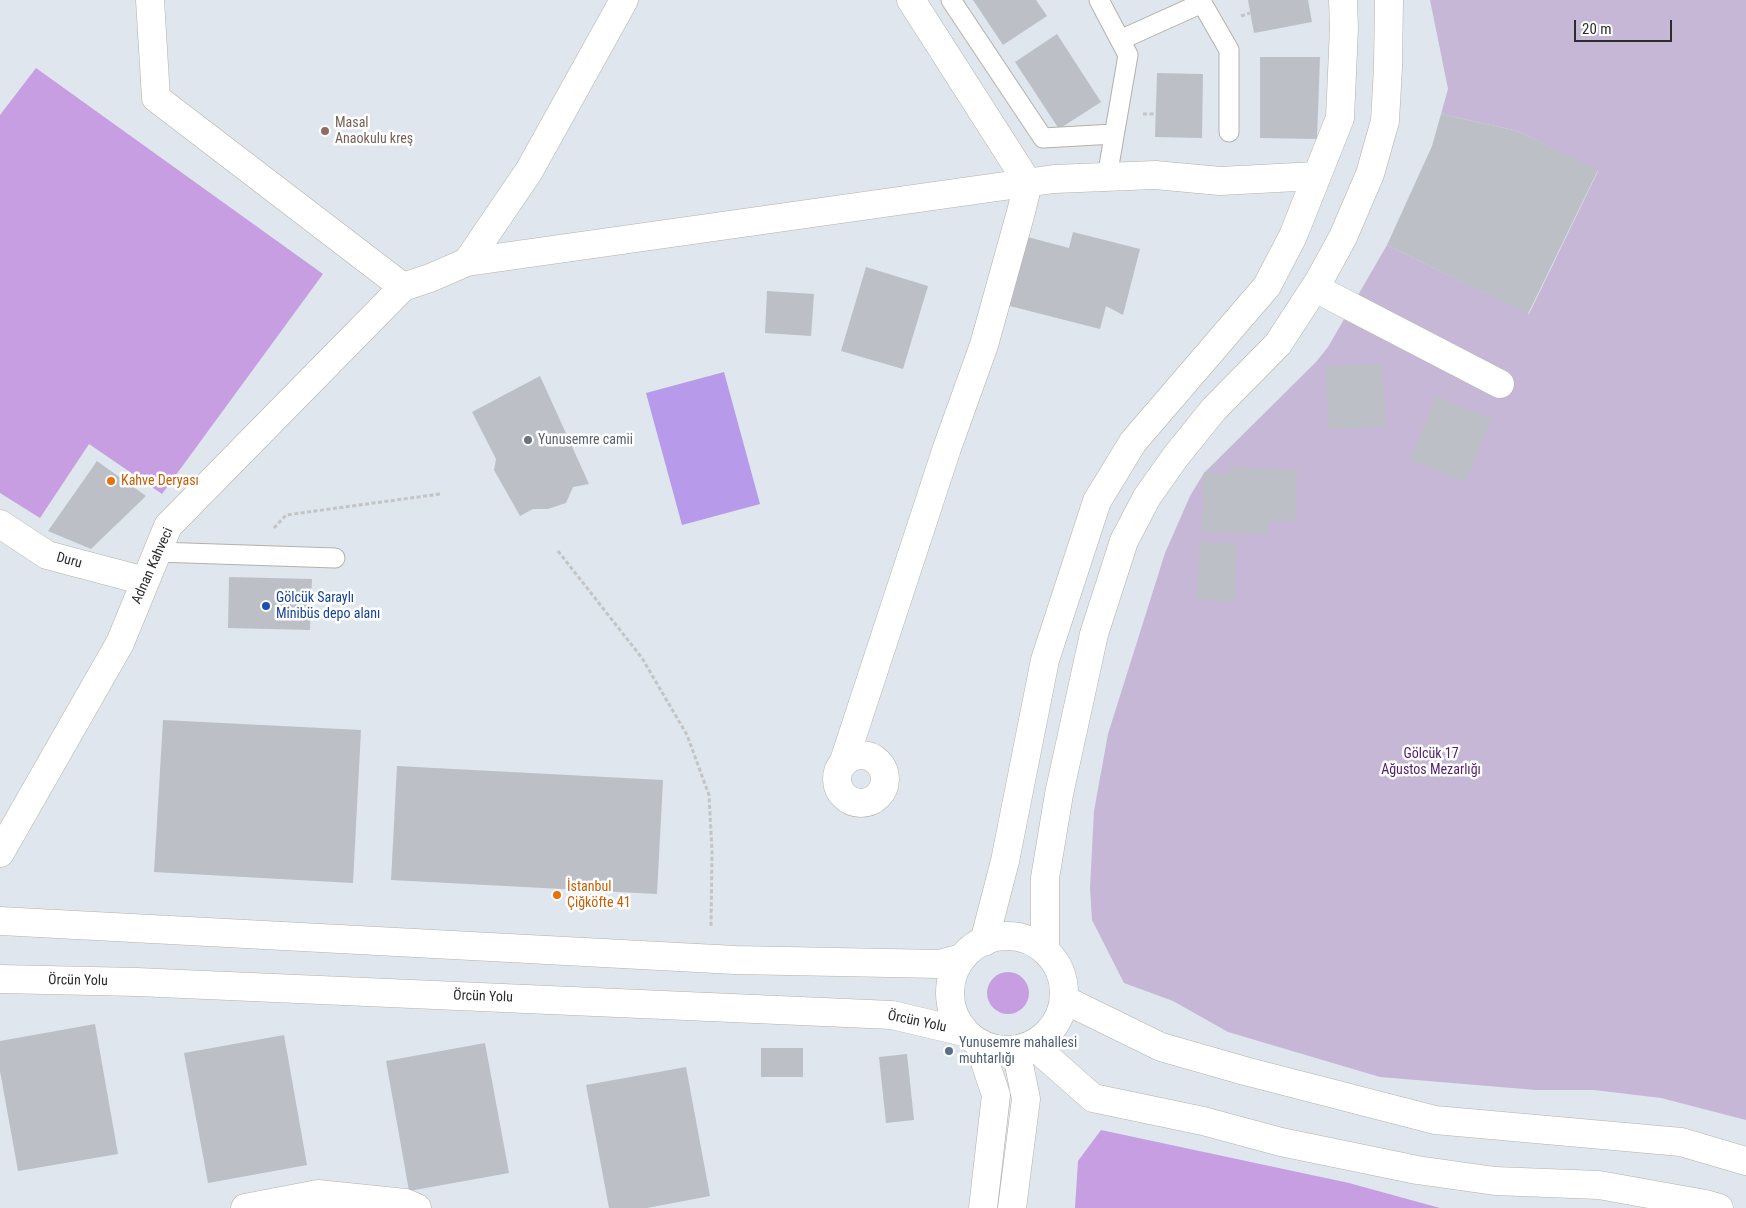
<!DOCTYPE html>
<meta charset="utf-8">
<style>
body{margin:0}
#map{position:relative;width:1746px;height:1208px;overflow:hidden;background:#dfe6ee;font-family:"Roboto Condensed",sans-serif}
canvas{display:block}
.scale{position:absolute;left:1574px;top:20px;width:98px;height:22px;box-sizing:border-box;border:2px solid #2c2c2c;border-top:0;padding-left:6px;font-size:15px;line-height:18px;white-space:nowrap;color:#2c2c2c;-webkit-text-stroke:4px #fff;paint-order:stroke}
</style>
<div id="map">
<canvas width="1746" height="1208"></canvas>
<div class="scale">20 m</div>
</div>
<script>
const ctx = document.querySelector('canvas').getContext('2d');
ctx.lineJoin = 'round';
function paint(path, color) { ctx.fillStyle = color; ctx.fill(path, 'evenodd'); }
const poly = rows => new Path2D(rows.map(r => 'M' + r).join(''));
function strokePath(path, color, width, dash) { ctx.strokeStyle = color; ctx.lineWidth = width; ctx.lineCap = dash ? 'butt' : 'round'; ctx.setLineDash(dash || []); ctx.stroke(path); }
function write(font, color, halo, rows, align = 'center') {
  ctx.font = font + ' "Roboto Condensed",sans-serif'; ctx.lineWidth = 5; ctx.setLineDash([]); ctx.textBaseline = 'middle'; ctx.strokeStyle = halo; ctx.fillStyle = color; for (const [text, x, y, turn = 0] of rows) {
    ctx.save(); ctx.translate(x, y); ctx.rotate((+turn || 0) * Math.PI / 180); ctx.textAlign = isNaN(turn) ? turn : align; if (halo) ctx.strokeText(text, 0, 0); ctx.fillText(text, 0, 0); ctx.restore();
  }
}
paint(poly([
 [36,68,323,274,162,494,89,444,40,518,0,493,0,115],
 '987 993a21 21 0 1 1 42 0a21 21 0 1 1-42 0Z',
 [1101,1130,1349,1183,1440,1208,1075,1208,1078,1161]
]), '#c79ee2');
paint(poly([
 [1430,0,1746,0,1746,1120,1661,1098,1594,1090,1536,1090,1380,1077,1228,1032,1173,1001,1124,983,1092,920,1090,888,1094,811,1108,734,1165,553,1190,496,1204,473,1316,362,1328,347,1387,245,1529,314,1598,171,1518,131,1441,114,1448,89]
]), '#c6b7d7');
paint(poly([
 [724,372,760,504,682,525,646,393]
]), '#b79ae9');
paint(poly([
 [973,0,1036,0,1047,16,1003,45],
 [1248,0,1308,0,1312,22,1254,33],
 [1057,34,1101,102,1059,129,1015,62],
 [1260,57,1320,57,1317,139,1260,138],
 [1157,73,1203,74,1202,138,1155,137],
 [1441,114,1518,131,1598,170,1528,314,1387,245,1432,146],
 [1073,232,1140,249,1123,315,1106,306,1100,329,998,303,1016,234,1069,248],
 [866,267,928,286,903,369,841,351],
 [767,291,814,294,811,336,765,333],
 [1382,363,1386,426,1329,430,1325,367],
 [540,376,589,484,573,487,566,503,548,509,533,509,520,516,494,470,496,459,472,412],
 [1436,396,1491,418,1466,482,1410,460],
 [97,461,146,496,91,549,48,531],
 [1230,467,1297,470,1295,522,1268,521,1267,534,1202,532,1204,472,1230,474],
 [1200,541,1237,543,1234,602,1197,600],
 [229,577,312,579,310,630,228,628],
 [163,720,361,730,353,883,154,872],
 [397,766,663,780,657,894,391,880],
 [95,1024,118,1154,18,1171,0,1071,0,1041],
 [284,1035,307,1165,208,1183,184,1053],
 [485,1043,509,1173,409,1191,386,1061],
 [761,1048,803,1048,803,1077,761,1077],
 [907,1054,914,1120,886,1123,879,1057],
 [686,1067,710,1196,647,1208,609,1208,586,1085]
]), '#bcbfc6');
const lane = poly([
 [951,0,1043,138,1114,134],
 [1099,0,1128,55,1107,177],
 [1202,3,1229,50,1229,132],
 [1120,40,1202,3,1202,0],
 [157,552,335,558]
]);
const street = poly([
 [1315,288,1500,384],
 [0,524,47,555,145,581],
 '837 779a24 24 0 1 1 48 0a24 24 0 1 1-48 0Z',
 [843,764,947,448,984,345,1021,212,1028,183],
 [245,1208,318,1194,405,1203,417,1208]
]);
const secondary = poly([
 [150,0,156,98,403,287],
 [911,0,1028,183],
 [467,262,529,171,624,0],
 [0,853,120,643,168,526,403,287,430,278,467,262,1054,179,1155,175,1220,181,1316,176],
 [0,921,735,960,939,964,962,958],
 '950 993a57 57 0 1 1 114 0a57 57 0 1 1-114 0Z',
 [984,942,1005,861,1045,660,1097,501,1133,442,1267,286,1293,236,1340,118,1344,28,1343,0],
 [1045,949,1045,878,1059,794,1094,634,1124,541,1147,497,1176,456,1214,409,1278,344,1319,281,1343,237,1370,174,1385,121,1388,67,1389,0],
 [0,979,137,982,892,1015,964,1032],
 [1065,1000,1161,1047,1245,1071,1435,1120,1681,1142,1746,1161],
 [979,1044,996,1095,983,1208],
 [1033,1045,1093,1098,1203,1121,1281,1142,1417,1170,1495,1181,1599,1185,1705,1204,1719,1208],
 [1012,1208,1026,1099,1016,1050]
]);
strokePath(lane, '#b4b1a9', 21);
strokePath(street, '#b4b1a9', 29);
strokePath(secondary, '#b4b1a9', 29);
strokePath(poly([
 [1241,16,1250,13],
 [1143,114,1156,114],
 [274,528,286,515,440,494],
 [558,551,642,658,687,735,709,795,712,851,711,928]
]), '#c4c4c4', 3, [4, 2.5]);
strokePath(lane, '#fff', 19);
strokePath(street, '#fff', 28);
strokePath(secondary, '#fff', 28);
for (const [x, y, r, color] of [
 [325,131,5,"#8d6e63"],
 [528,440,5,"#6b7280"],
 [111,481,5,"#e8710a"],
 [266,606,5,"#1a4fb4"],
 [557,895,5,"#e8710a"],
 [949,1051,5,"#5c6f8a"]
]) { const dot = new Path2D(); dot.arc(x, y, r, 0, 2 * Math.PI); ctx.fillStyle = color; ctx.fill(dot); strokePath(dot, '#fff', 2); }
write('14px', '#785e54', '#fff', [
 ["Masal",335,123],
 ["Anaokulu kreş",335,139]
], 'left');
write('14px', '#5b616d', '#fff', [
 ["Yunusemre camii",538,440]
], 'left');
write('14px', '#c56008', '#fff', [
 ["Kahve Deryası",121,481],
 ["İstanbul",567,887],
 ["Çiğköfte 41",567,903]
], 'left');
write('14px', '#2c2c2c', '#fff', [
 ["Duru",69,561,15],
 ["Adnan Kahveci",153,566,-66],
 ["Örcün Yolu",78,981,1],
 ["Örcün Yolu",483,997,2],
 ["Örcün Yolu",917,1022,12]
]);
write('14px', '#164399', '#fff', [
 ["Gölcük Saraylı",276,598],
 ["Minibüs depo alanı",276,614]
], 'left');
write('14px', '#551d69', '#fff', [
 ["Gölcük 17",1431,754],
 ["Ağustos Mezarlığı",1431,770]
]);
write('14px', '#4e5e75', '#fff', [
 ["Yunusemre mahallesi",959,1043],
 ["muhtarlığı",959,1059]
], 'left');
</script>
